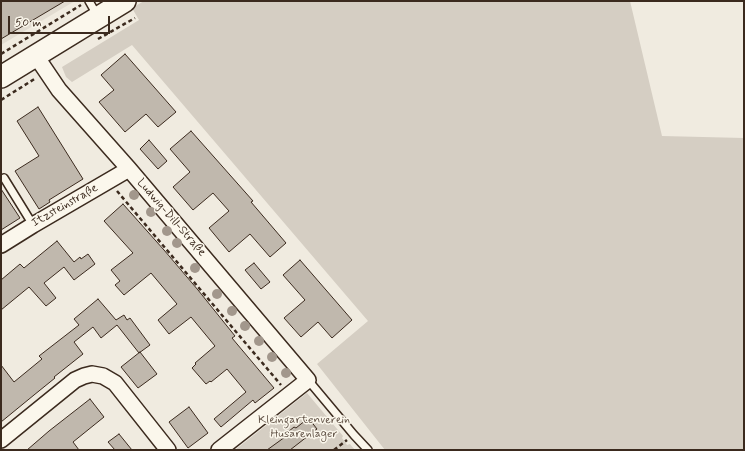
<!DOCTYPE html>
<meta charset="utf-8">
<style>
body{margin:0}
#map{position:relative;width:745px;height:451px;overflow:hidden;background:#f0ebe0;font-family:Mynerve,sans-serif}
canvas{display:block}
.frame{position:absolute;inset:0;border:2px solid #3b2a1e;pointer-events:none}
.scale{position:absolute;left:8px;top:16px;width:102px;height:18px;box-sizing:border-box;border:2px solid #3b2a1e;border-top:0;padding-left:5px;font-size:12px;line-height:14px;white-space:nowrap;color:#3b2a1e;-webkit-text-stroke:3px #fbf7ec;paint-order:stroke}
</style>
<div id="map">
<canvas width="745" height="451"></canvas>
<div class="frame"></div>
<div class="scale">50 m</div>
</div>
<script>
const ctx = document.querySelector('canvas').getContext('2d');
ctx.lineJoin = 'round';
function paint(path, color) { ctx.fillStyle = color; ctx.fill(path, 'evenodd'); }
const poly = rows => new Path2D(rows.map(r => 'M' + r).join(''));
function strokePath(path, color, width, dash) { ctx.strokeStyle = color; ctx.lineWidth = width; ctx.lineCap = dash ? 'butt' : 'round'; ctx.setLineDash(dash || []); ctx.stroke(path); }
function write(font, color, halo, rows, align = 'center') {
  ctx.font = font + ' Mynerve,sans-serif'; ctx.lineWidth = 3; ctx.setLineDash([]); ctx.textBaseline = 'middle'; ctx.strokeStyle = halo; ctx.fillStyle = color; for (const [text, x, y, turn = 0] of rows) {
    ctx.save(); ctx.translate(x, y); ctx.rotate((+turn || 0) * Math.PI / 180); ctx.textAlign = isNaN(turn) ? turn : align; if (halo) ctx.strokeText(text, 0, 0); ctx.fillText(text, 0, 0); ctx.restore();
  }
}
paint(poly([
 [1,1,75,1,1,45]
]), '#e2dcd1');
paint(poly([
 [144,1,630,1,662,136,744,138,744,450,385,450,317,364,368,321,132,45,72,82,66,77,62,67,139,20,132,8],
 [307,393,343,436,342,438,347,445,350,444,355,450,235,450]
]), '#d5cec3');
const building = poly([
 [1,1,65,1,1,39,1,1],
 [125,54,176,112,158,127,146,114,125,132,99,102,114,90,101,75,125,54],
 [38,107,83,179,49,200,50,202,39,209,15,171,39,156,17,121,38,107],
 [191,131,253,201,251,202,286,243,270,257,250,234,229,252,209,228,229,211,213,193,193,210,173,187,190,172,170,149,191,131],
 [149,140,167,161,158,169,140,149,149,140],
 [1,189,20,218,1,230,1,189],
 [123,204,164,250,198,290,235,336,232,338,274,388,255,403,253,400,221,427,214,419,246,392,227,369,211,382,210,381,206,384,192,368,196,364,195,363,215,346,191,317,169,334,158,320,177,304,151,273,124,295,115,285,120,281,111,270,133,253,104,221,123,204],
 [57,241,74,262,80,257,81,259,88,254,95,264,74,280,64,267,44,283,56,298,46,306,29,287,1,310,1,280,20,264,24,268,57,241],
 [300,260,352,320,332,338,318,322,301,337,284,318,305,300,283,275,300,260],
 [254,263,270,282,261,289,245,270,254,263],
 [98,299,116,320,124,315,127,320,130,318,150,345,139,353,117,325,101,338,93,327,74,342,83,354,54,377,55,378,34,395,1,422,1,365,14,382,42,359,39,356,79,325,74,319,98,299],
 [140,352,157,374,138,388,121,367,140,352],
 [90,399,104,417,73,442,79,450,27,450,49,431,90,399],
 [189,407,208,433,188,448,169,422,189,407],
 [306,420,308,422,310,420,317,429,290,450,267,450,285,437,283,436,294,427,296,428,306,420],
 [119,434,132,450,115,450,108,442,119,434]
]);
paint(building, '#c0b8ad');
strokePath(building, '#3b2a1e', 1);
const service = poly([
 [89,1,97,15],
 [4,178,33,225],
 [308,380,354,435,368,450]
]);
const minor = poly([
 [36,56,59,90,129,169,308,380,219,450],
 [1,245,33,225,129,169],
 [1,440,75,380,84,376,92,374,103,376,115,383,168,450]
]);
const secondary = poly([
 [1,77,125,1]
]);
strokePath(service, '#3b2a1e', 10);
strokePath(minor, '#3b2a1e', 18);
strokePath(secondary, '#3b2a1e', 24);
strokePath(poly([
 [98,39,135,18],
 [1,54,81,5],
 [1,100,36,78],
 [117,191,281,385],
 [334,450,347,440]
]), '#3b2a1e', 2.5, [4, 3]);
strokePath(service, '#fbf7ec', 7);
strokePath(minor, '#fbf7ec', 15);
strokePath(secondary, '#fbf7ec', 21);
ctx.fillStyle = '#a2978c';
for (const [x, y] of [
 [134,195],
 [151,212],
 [167,231],
 [177,243],
 [195,268],
 [217,294],
 [232,311],
 [245,326],
 [259,341],
 [272,357],
 [286,373]
]) { ctx.beginPath(); ctx.arc(x, y, 5, 0, 2 * Math.PI); ctx.fill(); }
write('12px', '#3b2a1e', '#fbf7ec', [
 ["Itzsteinstraße",65,206,-30],
 ["Ludwig-Dill-Straße",171,218,49]
]);
write('12px', '#625347', '#fbf7ec', [
 ["Kleingartenverein",304,420],
 ["Husarenlager",304,434]
]);
</script>
